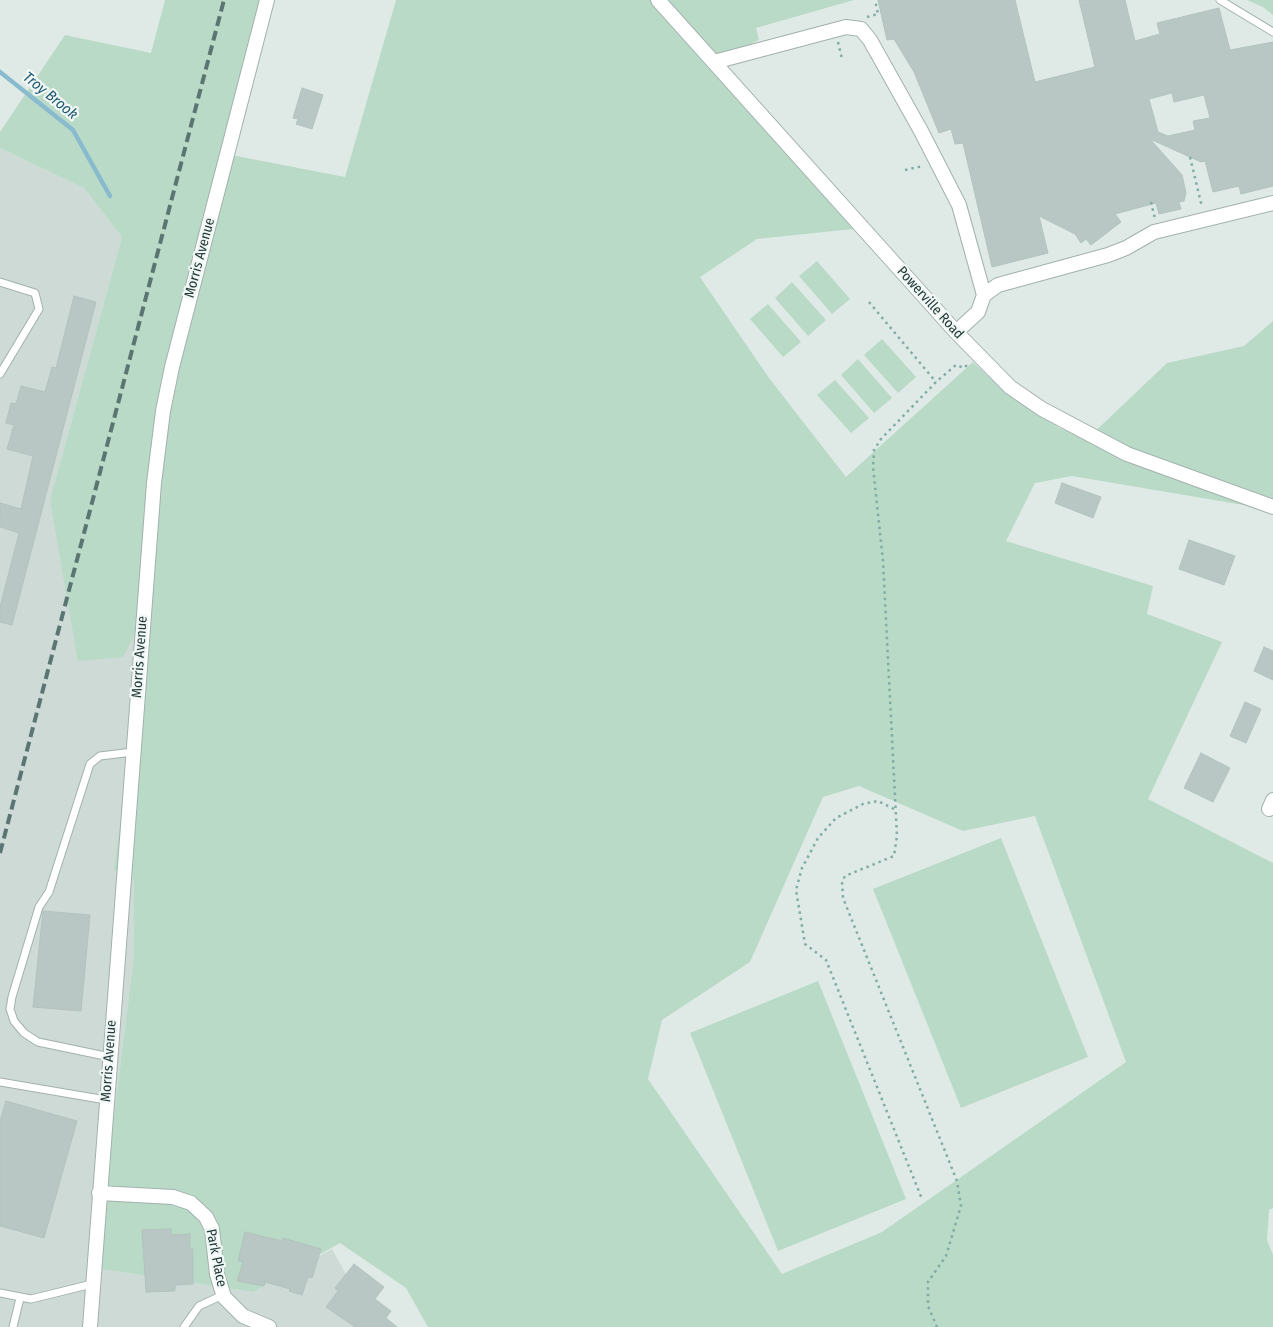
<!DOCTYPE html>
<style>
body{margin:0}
canvas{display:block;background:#dfeae7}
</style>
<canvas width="1273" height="1327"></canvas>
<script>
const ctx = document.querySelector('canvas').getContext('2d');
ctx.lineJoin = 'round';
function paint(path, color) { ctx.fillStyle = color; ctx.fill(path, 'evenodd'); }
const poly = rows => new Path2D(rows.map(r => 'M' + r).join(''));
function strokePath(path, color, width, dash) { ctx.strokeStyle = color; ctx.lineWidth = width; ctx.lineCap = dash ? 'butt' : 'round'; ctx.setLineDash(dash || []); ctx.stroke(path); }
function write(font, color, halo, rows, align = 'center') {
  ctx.font = font + ' "Fira Sans Condensed",sans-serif'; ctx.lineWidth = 4.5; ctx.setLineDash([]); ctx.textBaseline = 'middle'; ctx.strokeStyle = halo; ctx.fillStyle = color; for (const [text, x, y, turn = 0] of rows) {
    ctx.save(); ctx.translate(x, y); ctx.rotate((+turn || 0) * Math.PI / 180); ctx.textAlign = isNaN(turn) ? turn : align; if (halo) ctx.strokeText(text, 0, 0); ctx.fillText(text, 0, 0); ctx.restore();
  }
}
paint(poly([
 [0,148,84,188,122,237,50,500,149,605,134,879,134,956,95,1268,253,1292,332,1249,358,1296,354,1327,0,1327]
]), '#cedad6');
paint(poly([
 [165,0,265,0,226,154,345,177,396,0,854,0,756,28,759,40,714,62,853,229,757,239,700,277,769,378,846,477,973,362,999,386,1059,428,1087,439,1167,363,1244,346,1273,321,1273,510,1072,476,1035,483,1006,541,1153,586,1147,614,1222,642,1148,799,1273,863,1273,1208,1269,1210,1267,1240,1273,1255,1273,1327,428,1327,406,1288,340,1243,253,1292,95,1268,134,956,134,879,114,870,149,607,123,657,78,661,50,500,122,237,84,188,0,148,0,132,65,35,151,53],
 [859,786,963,831,1035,816,1126,1062,882,1232,782,1274,648,1079,662,1020,750,962,823,797],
 [1247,0,1273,0,1273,15,1263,7],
 [817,261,850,299,832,314,799,276],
 [792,282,826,320,808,336,775,298],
 [768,304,801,342,783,357,750,319],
 [882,339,916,377,898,393,864,355],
 [858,359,892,398,874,413,841,375],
 [835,380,869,418,851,433,817,395],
 [1001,838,1088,1057,961,1108,873,889],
 [818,981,906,1199,778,1251,690,1033]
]), '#b9dac6');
strokePath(poly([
 [0,72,73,130,110,196]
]), '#89bacd', 4.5);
const building = poly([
 [878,0,1015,0,1035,82,1095,67,1079,0,1125,0,1135,41,1160,34,1157,23,1219,8,1230,50,1273,42,1273,186,1241,194,1239,186,1213,192,1205,161,1201,162,1150,139,1182,175,1186,193,1184,201,1179,202,1181,209,1159,214,1156,203,1115,214,1121,222,1091,245,1086,239,1081,243,1075,234,1039,216,1048,253,992,267,963,143,955,144,951,129,939,133,914,72,894,39,887,40,878,0],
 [1172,93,1174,102,1204,95,1210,118,1193,121,1195,130,1168,136,1158,132,1149,99,1172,93],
 [302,88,323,95,312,129,296,124,298,119,293,118,302,88],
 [74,296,96,302,12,625,0,622,0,607,19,533,0,527,0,503,21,509,33,456,7,449,14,425,6,423,11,403,16,404,21,386,45,392,52,367,56,368,74,296],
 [1062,483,1101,497,1093,518,1055,503,1062,483],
 [1189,540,1235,556,1224,585,1179,569,1189,540],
 [1264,647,1273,651,1273,680,1254,671,1264,647],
 [1245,702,1261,709,1246,743,1230,736,1245,702],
 [1201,753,1230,768,1213,802,1184,788,1201,753],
 [43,911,90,915,81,1011,33,1007,43,911],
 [6,1101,77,1121,44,1238,0,1226,0,1121,6,1101],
 [171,1229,171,1235,190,1234,190,1249,193,1249,193,1284,175,1285,175,1291,146,1292,142,1230,171,1229],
 [245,1232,282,1241,283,1238,321,1249,312,1278,308,1277,302,1295,289,1291,290,1289,265,1282,264,1286,237,1281,243,1262,238,1261,245,1232],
 [354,1264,384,1287,375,1299,391,1311,386,1318,397,1327,355,1327,326,1307,338,1291,335,1288,354,1264]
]);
paint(building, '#b8c7c3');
strokePath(building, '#b2c3be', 1);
const lane = poly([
 [1220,0,1273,32],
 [0,282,35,293,39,309,0,374],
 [110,1057,38,1042,24,1033,14,1021,10,1009,12,997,39,907,49,892,90,764,100,756,133,752],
 [0,1082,106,1100],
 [0,1293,31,1299,92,1284],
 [13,1327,20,1298],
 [184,1327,199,1306,223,1295]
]);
const street = poly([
 [658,0,956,332,1010,387,1042,409,1127,454,1273,507],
 [714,62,846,27,861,29,870,40,921,131,959,205,984,295,978,312,956,332],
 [984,295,998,285,1108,255,1126,248,1154,232,1273,203],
 [1269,809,1273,800],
 [99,1193,173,1197,191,1203,206,1217,212,1229,217,1274,224,1297,243,1316,269,1327],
 [90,1327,154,483,163,411,172,367,267,0]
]);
strokePath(lane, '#a2b1ae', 9);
strokePath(street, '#a2b1ae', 16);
strokePath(poly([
 [867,17,878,14,875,0],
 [838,42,842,59],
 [1190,157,1202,207],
 [905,170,923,166],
 [1151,202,1155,219],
 [869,302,936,382],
 [894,809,878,801,863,804,836,818,818,838,802,868,796,890,805,944,826,960,922,1199],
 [937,1327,928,1306,928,1282,946,1256,961,1206,957,1181,843,898,842,882,845,876,894,856,897,836,883,561,873,467,874,450,881,439,936,382,956,365,964,368,969,363]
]), '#81aca5', 2.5, [2.5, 4]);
strokePath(lane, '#fff', 7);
strokePath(street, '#fff', 14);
strokePath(poly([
 [0,853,224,0]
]), '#5b7572', 4, [10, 5]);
write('14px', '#213936', '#f0f7f4', [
 ["Morris Avenue",200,258,-75],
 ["Powerville Road",930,303,48],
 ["Morris Avenue",140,657,-86],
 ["Morris Avenue",109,1061,-86],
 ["Park Place",216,1258,79]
]);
write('italic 15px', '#1e5972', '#f0f7f4', [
 ["Troy Brook",50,96,39]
]);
</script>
